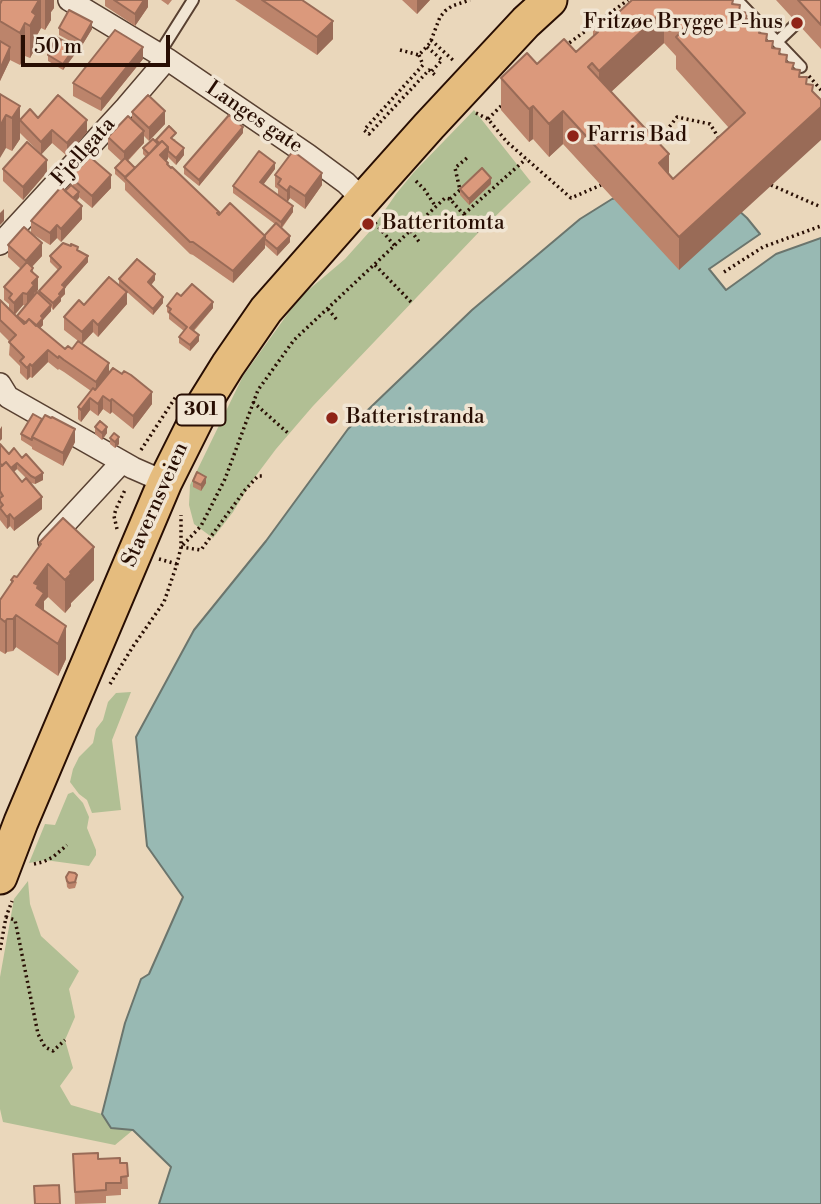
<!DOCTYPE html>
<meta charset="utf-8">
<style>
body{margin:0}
#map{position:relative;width:821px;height:1204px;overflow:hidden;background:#ead7bb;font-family:"Libre Bodoni",serif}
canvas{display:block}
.scale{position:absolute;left:21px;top:35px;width:149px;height:32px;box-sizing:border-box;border:4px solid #280e03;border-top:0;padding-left:9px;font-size:21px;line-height:24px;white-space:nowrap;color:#280e03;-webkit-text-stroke:5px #f1e5d3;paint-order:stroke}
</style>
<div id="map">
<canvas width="821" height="1204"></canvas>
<div class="scale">50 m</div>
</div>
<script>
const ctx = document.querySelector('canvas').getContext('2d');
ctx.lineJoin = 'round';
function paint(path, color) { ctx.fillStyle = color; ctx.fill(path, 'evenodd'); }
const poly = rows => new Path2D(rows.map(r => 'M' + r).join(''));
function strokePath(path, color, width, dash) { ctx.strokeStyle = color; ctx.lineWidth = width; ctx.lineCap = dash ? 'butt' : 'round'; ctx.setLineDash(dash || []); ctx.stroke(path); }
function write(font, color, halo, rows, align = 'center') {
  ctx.font = font + ' "Libre Bodoni",serif'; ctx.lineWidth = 7; ctx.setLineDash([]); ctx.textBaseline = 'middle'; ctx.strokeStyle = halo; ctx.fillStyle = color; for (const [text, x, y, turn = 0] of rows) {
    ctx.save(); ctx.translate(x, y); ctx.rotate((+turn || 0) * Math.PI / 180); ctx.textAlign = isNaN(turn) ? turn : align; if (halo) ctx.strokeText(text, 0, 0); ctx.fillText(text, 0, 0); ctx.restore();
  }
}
paint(poly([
 [474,110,531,182,479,232,313,406,276,449,252,481,233,512,213,538,194,524,189,505,190,485,243,376,299,298,345,259,371,230,396,194,414,172],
 [131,692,112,740,121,810,92,813,87,800,79,794,70,782,73,769,79,757,93,743,96,729,103,720,108,702,116,693],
 [73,792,83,803,89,817,87,828,96,850,96,855,89,866,45,860,29,863,45,824,55,825,68,794],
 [28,881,30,904,41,936,79,971,69,989,75,1017,65,1040,73,1068,60,1086,71,1105,102,1114,111,1128,133,1130,115,1145,3,1122,0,1109,0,977,14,899]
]), '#b1bf94');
const water = poly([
 [644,190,737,209,747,218,760,234,709,269,726,290,776,254,821,238,821,1204,159,1204,171,1167,133,1130,111,1128,102,1114,125,1023,141,979,149,974,183,897,147,846,136,737,194,630,266,541,348,429,472,310,580,219,612,199,644,190]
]);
paint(water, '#98b9b3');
strokePath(water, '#6b756d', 2);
const service = poly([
 [737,0,801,67],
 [777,42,797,23],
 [159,54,193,0]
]);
const minor = poly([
 [69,0,167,59,308,155,346,183,363,200],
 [0,244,126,107,167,59],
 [0,384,8,397,133,468,165,482],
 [49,541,122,462]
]);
const primary = poly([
 [0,877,21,822,165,482,205,402,228,365,266,310,363,200,429,126,526,22,550,0]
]);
strokePath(service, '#584031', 14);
strokePath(minor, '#584031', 24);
strokePath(primary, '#280e03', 37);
strokePath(poly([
 [431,40,455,62],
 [565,46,628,0],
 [427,47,442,60,431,72],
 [400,50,419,55,430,43,440,17,445,11,452,6,470,0],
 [419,55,423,65,364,130,369,134,429,70,435,75],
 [809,76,821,90],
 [476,113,488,119,507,142,571,198,601,185],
 [488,119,503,104],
 [656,144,677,117,710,124,720,140],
 [416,181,424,189,436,207],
 [771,185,821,207],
 [450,199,460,190,455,168,468,157],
 [464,214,526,159],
 [375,223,395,246],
 [411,231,420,243],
 [375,265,411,302],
 [724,272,763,247,821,226],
 [328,309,337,320],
 [253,402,289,434],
 [141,450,177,395],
 [117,529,114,516,116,509,125,490],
 [183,545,201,526,225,479,258,390,294,340,445,198,450,199,479,232],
 [181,547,201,550,245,490,258,476,264,476],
 [159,559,177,564],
 [110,684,132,648,164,602,177,564,181,547,181,515],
 [34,864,43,862,53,857,67,845],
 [6,917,15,920,38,1034,45,1047,53,1051,65,1040],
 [0,950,6,917,12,901]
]), '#280e03', 3.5, [2, 3.5]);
strokePath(service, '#f1e5d3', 10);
strokePath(minor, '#f1e5d3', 21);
strokePath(primary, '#e5bc7e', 33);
paint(poly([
 [0,0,54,0,54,8,51,12,51,20,45,30,41,28,36,37,36,47,30,58,25,56,20,65,10,60,0,81],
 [105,0,148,0,148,7,135,26,105,6],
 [161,0,172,0,168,5],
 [235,0,302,0,333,39,317,55],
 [402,0,430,0,417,14],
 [632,0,734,4,813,92,679,270,563,144,549,157,533,139,529,142,501,110,501,78,537,64,576,52,593,36,593,27,608,22],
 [664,43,676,56,676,69,729,128,673,179,611,92],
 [776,0,821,0,821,49],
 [59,28,92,29,81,47,59,35],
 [75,54,63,70,48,61,48,55],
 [143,59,101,111,73,96,73,83],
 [0,94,20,106,20,139,12,151,6,148],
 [132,112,165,124,149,141,144,136,144,143,128,161,135,168,146,157,143,154,143,148,156,142,156,140,176,139,174,140,184,155,176,165,168,157,166,161,168,166,219,215,265,235,275,224,233,193,233,186,275,169,263,185,278,195,278,189,275,187,275,175,322,185,305,209,290,198,287,202,293,212,282,228,290,242,277,256,265,245,265,248,233,283,193,255,190,254,125,190,125,183,115,174,115,168,121,161,108,149,108,137,132,119],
 [38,118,87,132,67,156,52,143,41,154,47,172,23,200,3,181,3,169,40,153,20,133,20,120],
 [243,133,199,186,184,174,184,167],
 [73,175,111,188,92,208,79,197,76,201,82,219,61,242,57,238,50,245,31,233,31,221,65,191,73,186],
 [491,184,469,205,460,195,460,189],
 [8,245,42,256,32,267,38,290,34,295,39,295,39,291,58,270,50,262,50,256,78,251,88,262,65,288,65,294,61,298,61,301,53,310,51,307,51,311,43,320,43,325,40,328,65,349,72,349,109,373,152,404,133,429,112,412,110,414,103,409,98,416,90,410,81,422,78,419,78,407,91,391,64,372,59,369,58,370,48,362,32,378,30,377,27,380,20,373,20,366,9,355,10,342,0,332,0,300,9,308,9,304,4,300,4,287,21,269,8,257],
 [23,305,26,306,17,317,15,315],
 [119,279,155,280,151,285,163,303,153,315,119,285],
 [181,296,213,308,194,331,199,341,190,351,179,343,179,337,184,331,169,319,169,314,167,312,167,306],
 [127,304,98,337,93,332,82,344,64,330,64,317,84,305],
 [95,427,107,433,102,440,95,434],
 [21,434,75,442,63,466,32,449,32,447,21,440],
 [110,438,119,444,115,448,110,444],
 [0,444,9,454,43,480,35,484,31,483,42,509,14,531,10,526,7,529,0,520],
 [17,469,26,478,22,482,14,472],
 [193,481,206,483,201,491,193,487],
 [39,543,94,580,71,603,71,606,65,613,48,597,44,601,44,611,66,659,58,676,16,647,13,651,7,652,5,654,0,651,0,600,11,584,11,580,17,577,39,547],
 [66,877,77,882,75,888,69,889,67,887],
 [73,1154,120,1163,127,1163,128,1189,121,1189,121,1195,106,1196,106,1203,75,1204]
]), '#bc846b');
paint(poly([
 [39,0,41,0,41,28,36,37,36,47,30,58,30,26,32,12],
 [45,0,54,0,54,8,51,12,51,20,45,30],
 [144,0,148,0,148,7,135,26,135,14],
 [417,0,430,0,417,14],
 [664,10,664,43,599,103,599,71],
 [333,21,333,39,317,55,317,37],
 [92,22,92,29,81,47,81,41],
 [25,23,25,56,20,65,20,33],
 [10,47,10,60,0,81,0,69],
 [75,47,75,54,63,70,63,64],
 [143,47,143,59,101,111,101,99],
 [813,85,813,114,821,107,821,140,679,270,679,237,812,91],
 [20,106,20,139,12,151,12,118],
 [533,106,533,139,529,142,529,109],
 [165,111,165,124,149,141,149,128],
 [563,111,563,144,549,157,549,124],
 [6,115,6,148,0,158,0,126],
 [87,120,87,132,67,156,67,143],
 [243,127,243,133,199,186,199,180],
 [52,130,52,143,41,155,41,142],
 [144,131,144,143,124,164,124,152],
 [168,147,168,159,160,167,160,155],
 [184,148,184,155,176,165,176,158],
 [669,154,669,186,659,163],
 [47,160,47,172,23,200,23,187],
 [275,163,275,169,260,189,260,182],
 [322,173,322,185,305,209,305,196],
 [111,175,111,188,92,208,92,196],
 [491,178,491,184,469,205,469,199],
 [290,186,290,198,287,203,287,191],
 [79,192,79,198,72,206,72,199],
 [82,206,82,219,61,242,61,229],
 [293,206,293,212,281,228,281,222],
 [4,209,4,221,0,225,0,213],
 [57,225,57,238,50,245,50,233],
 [265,236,265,248,233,283,233,271],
 [290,236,290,242,277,256,277,249],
 [42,243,42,256,26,273,26,261],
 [88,256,88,262,65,288,65,294,61,298,61,301,53,310,53,303,62,285],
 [155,274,155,280,148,289,148,282],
 [38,277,38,290,34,293,34,297,27,306,27,294,32,283],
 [127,292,127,304,98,337,98,325],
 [23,293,23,305,14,315,14,303],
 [163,297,163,303,153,315,153,309],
 [213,302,213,308,190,334,190,328],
 [51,305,51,311,43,320,43,325,34,335,41,316],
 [93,320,93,332,82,344,82,332],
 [199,335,199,341,190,351,190,345],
 [48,350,48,362,32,378,32,366],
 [109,363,109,376,96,395,96,382],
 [30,364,30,377,27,380,27,368],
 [152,392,152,404,133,429,133,416],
 [103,396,103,409,98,416,98,404],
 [90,398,90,410,81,422,81,410],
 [112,399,112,412,110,414,110,401],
 [2,426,2,439,0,441,0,429],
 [107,427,107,433,102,440,102,433],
 [75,429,75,442,63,466,63,453],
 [119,437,119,444,115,448,115,442],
 [17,463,17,469,11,474,11,468],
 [43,473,43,480,35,484,35,478],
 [206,477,206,483,201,491,201,485],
 [42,497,42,509,14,531,14,519],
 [10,514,10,526,7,529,7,517],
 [94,547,94,580,71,603,71,606,65,613,65,580,70,572],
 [48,564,48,597,44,601,44,625,36,629,34,583],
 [16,615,16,647,13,651,13,619],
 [7,619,7,652,5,654,5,622],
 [66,626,66,659,58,676,58,644]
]), '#996b57');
const building = poly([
 [2,0,39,0,32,12,36,15,30,26,25,23,20,33,0,21,0,4,2,0],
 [114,0,144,0,135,14,114,0],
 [262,0,302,0,333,21,317,37,262,0],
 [632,0,733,0,732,4,740,5,739,11,747,13,746,19,753,20,752,26,760,27,759,33,767,34,766,41,773,41,772,48,780,49,779,54,787,55,786,62,794,63,792,69,800,70,799,77,807,77,806,84,813,85,812,91,821,100,821,107,679,237,563,111,549,124,533,106,529,109,501,78,527,53,537,64,564,39,576,52,598,32,593,27,603,17,608,22,632,0],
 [664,10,683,30,676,37,745,113,673,179,659,163,669,154,588,67,592,63,599,71,664,10],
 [798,0,821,0,821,25,798,0],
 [69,10,92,22,81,41,59,28,69,10],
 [115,30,143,47,101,99,73,83,115,30],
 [56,37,75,47,63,64,48,55,56,37],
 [0,41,10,47,0,69,0,41],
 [0,94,20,106,12,118,6,115,0,126,0,94],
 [58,95,87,120,67,143,52,130,41,142,20,120,30,109,38,118,58,95],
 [148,95,165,111,149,128,132,112,148,95],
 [229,115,243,127,199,180,184,167,229,115],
 [128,116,144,131,124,152,108,137,128,116],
 [169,126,176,133,171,138,184,148,176,158,168,151,168,147,162,141,159,143,156,140,169,126],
 [153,139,158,144,149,154,143,148,153,139],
 [162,141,168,147,160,155,168,163,167,164,171,168,172,167,219,212,217,213,219,215,230,203,265,236,233,271,193,242,190,242,125,178,162,141],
 [27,142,47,160,23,187,3,169,27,142],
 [259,151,275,163,260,182,293,206,281,222,233,186,259,151],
 [293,151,322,173,305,196,290,186,287,191,278,184,281,179,275,175,293,151],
 [90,157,111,175,92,196,75,181,77,179,73,175,90,157],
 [125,158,135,168,125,177,115,168,125,158],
 [482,168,491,178,469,199,460,189,482,168],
 [71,185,79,192,73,198,65,191,71,185],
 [61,187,82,206,61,229,57,225,50,233,31,221,61,187],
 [276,223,290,236,277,249,265,239,265,235,276,223],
 [24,227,42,243,26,261,8,245,24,227],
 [63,243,71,246,71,244,78,247,77,250,88,256,62,285,65,287,59,294,61,295,53,303,39,291,61,267,50,256,63,243],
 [137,259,155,274,148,282,163,297,153,309,119,279,137,259],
 [27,262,33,268,31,271,38,277,32,283,34,285,27,294,23,293,14,303,9,298,12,294,4,287,27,262],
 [109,277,127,292,98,325,93,320,82,332,64,317,79,300,84,305,109,277],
 [192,284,213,302,190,328,199,335,190,345,179,337,187,327,169,312,171,309,167,306,177,293,181,296,192,284],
 [37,292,51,305,41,316,43,318,36,326,29,319,26,323,17,316,37,292],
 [0,300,24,324,29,319,65,349,68,346,72,349,78,341,109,363,96,382,64,360,59,356,58,358,48,350,32,366,30,364,27,368,20,361,24,357,9,342,16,335,0,320,0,300],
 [113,368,122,374,124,371,131,375,152,392,133,416,112,399,110,401,103,396,98,404,90,398,81,410,78,407,93,388,95,390,113,368],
 [33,414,42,419,32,437,32,440,21,434,33,414],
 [45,415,51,418,52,417,75,429,63,453,32,437,45,415],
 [100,421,107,427,102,433,95,427,100,421],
 [114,433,119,437,115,442,110,438,114,433],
 [0,444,9,454,14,448,22,458,26,454,43,473,35,478,31,476,17,463,11,468,6,462,2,466,0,463,0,444],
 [6,462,22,482,26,478,42,497,14,519,10,514,7,517,0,508,3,505,0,501,0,498,3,496,0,491,0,467,6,462],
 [197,472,206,477,201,485,193,481,197,472],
 [63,518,94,547,70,572,71,574,65,580,48,564,34,583,38,585,37,588,44,593,36,605,66,626,58,644,16,615,13,619,7,619,5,622,0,618,0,600,13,581,11,580,14,576,17,577,41,544,39,543,63,518],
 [69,872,75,873,77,875,75,882,69,883,67,881,66,877,69,872],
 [98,1153,98,1159,120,1158,120,1163,127,1163,128,1176,121,1177,121,1183,106,1183,106,1190,75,1192,73,1154,98,1153],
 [59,1185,60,1204,35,1204,34,1186,59,1185]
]);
paint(building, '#db997c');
strokePath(building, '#996b57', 2);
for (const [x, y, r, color] of [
 [797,23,7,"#8f2418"],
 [573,136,7,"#8f2418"],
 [368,224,7,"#8f2418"],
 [332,418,7,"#8f2418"]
]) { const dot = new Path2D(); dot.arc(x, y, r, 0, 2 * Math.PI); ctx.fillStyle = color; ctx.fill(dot); strokePath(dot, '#f1e5d3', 2.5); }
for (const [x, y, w] of [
 [201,410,49]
]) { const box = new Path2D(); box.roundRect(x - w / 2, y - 15.5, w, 31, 5); ctx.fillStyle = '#f1e5d3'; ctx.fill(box); strokePath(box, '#280e03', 2); }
write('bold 19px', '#280e03', null, [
 ["301",201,410]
]);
write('21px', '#280e03', '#f1e5d3', [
 ["Fritzøe Brygge P-hus",783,23,"right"],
 ["Farris Bad",587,136],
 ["Batteritomta",382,224],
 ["Batteristranda",346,418]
], 'left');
write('21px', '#280e03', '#f1e5d3', [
 ["Langes gate",254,118,34],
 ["Fjellgata",84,152,-48],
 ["Stavernsveien",156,505,-66]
]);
</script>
